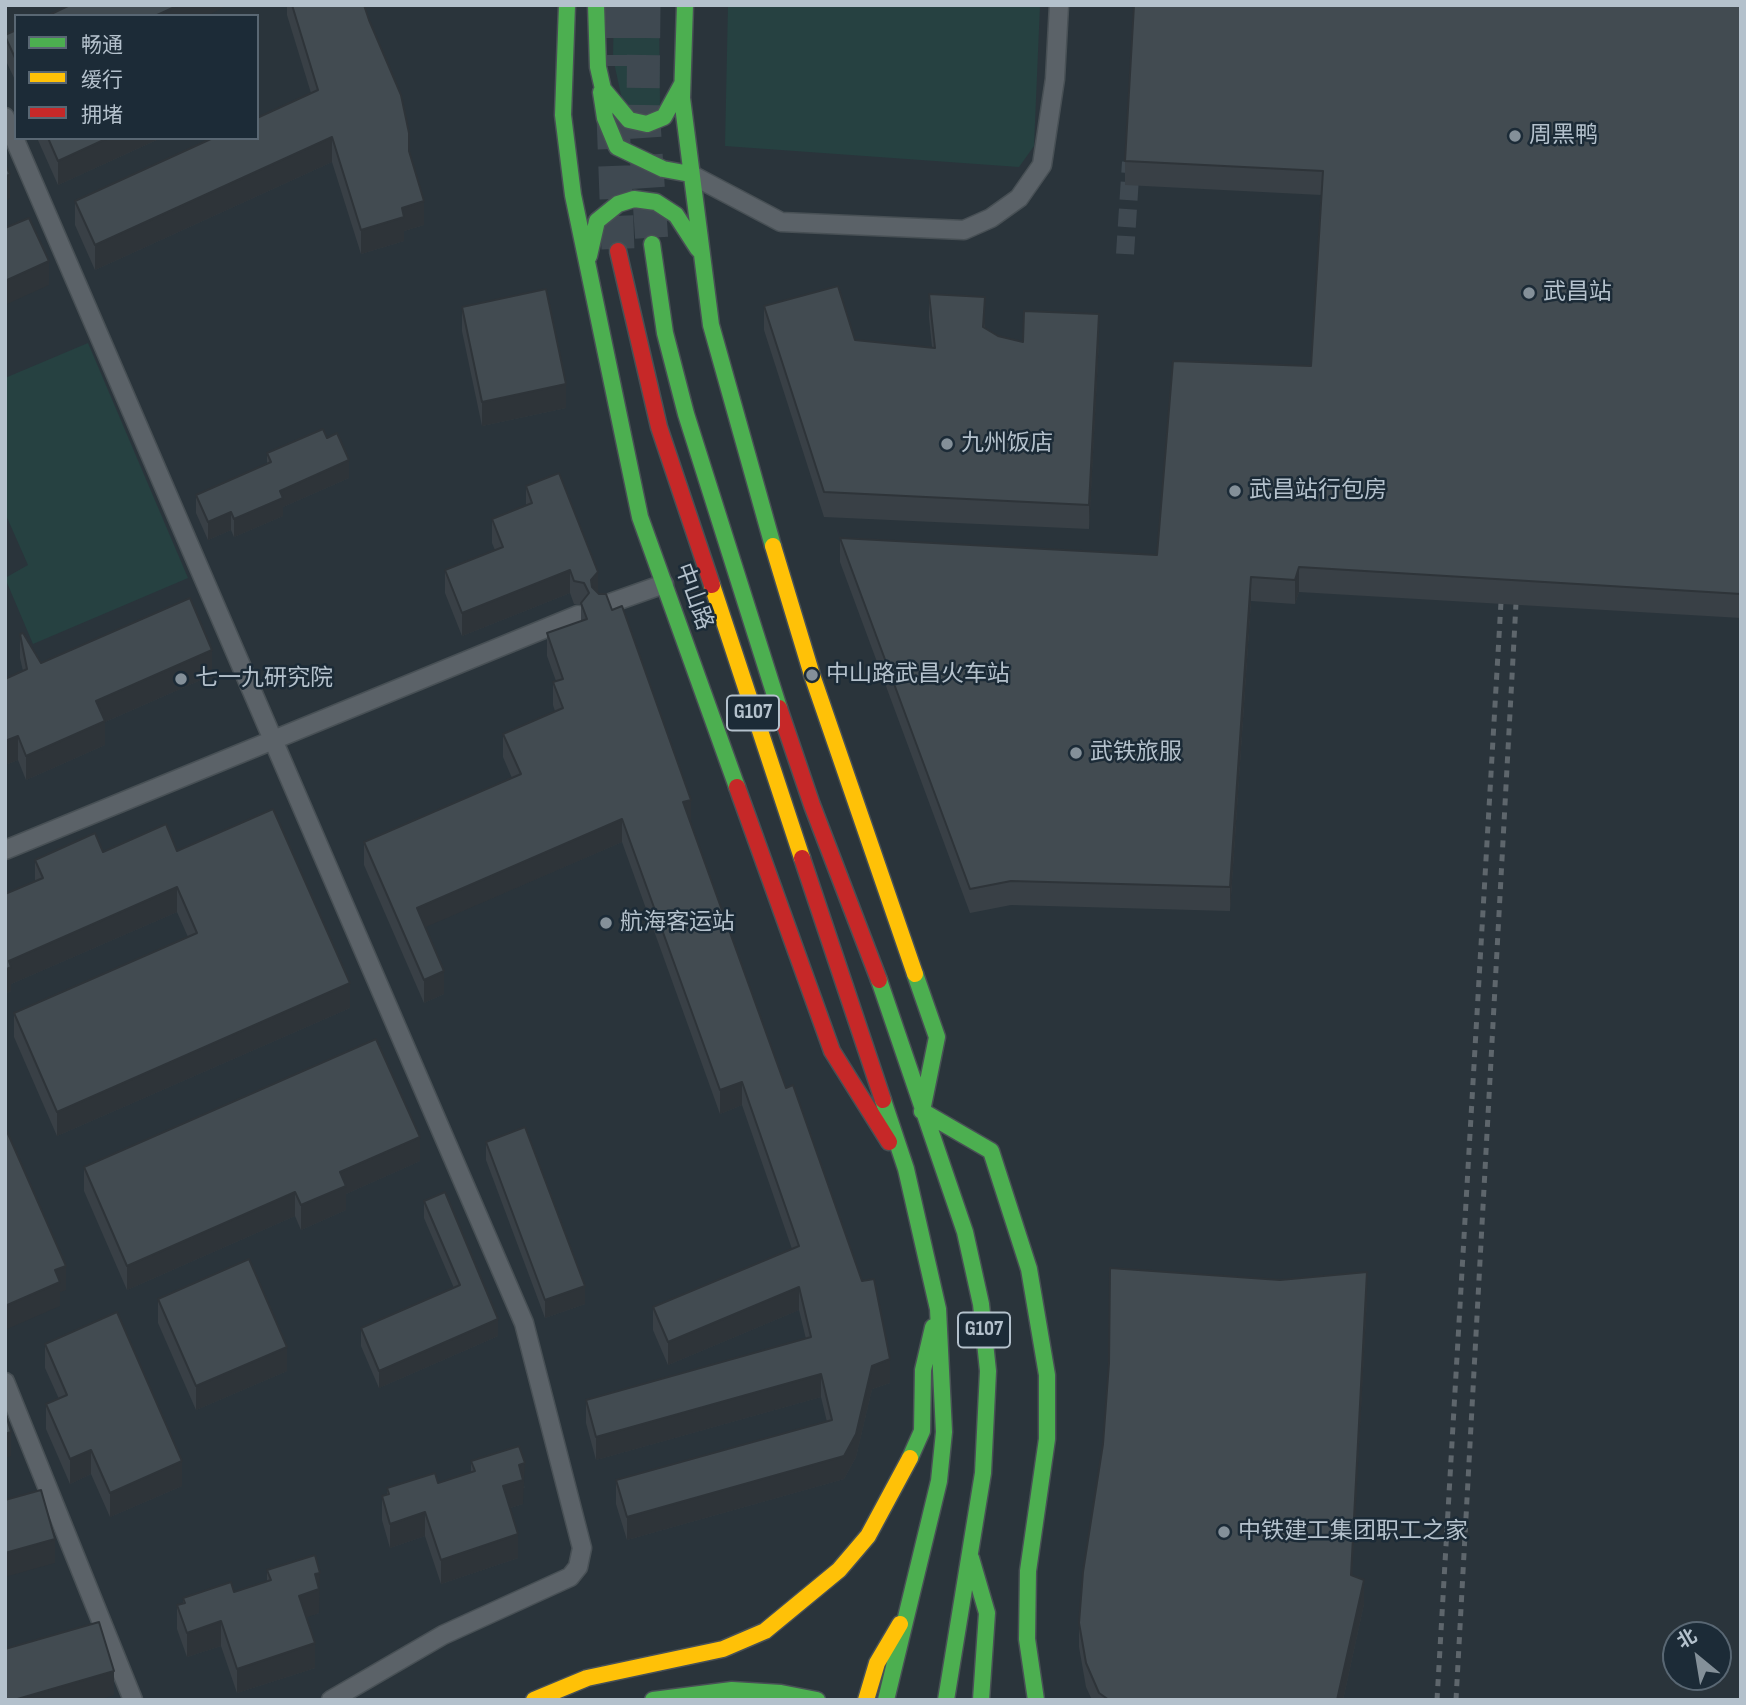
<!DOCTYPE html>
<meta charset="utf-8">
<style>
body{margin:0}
#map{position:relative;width:1746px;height:1705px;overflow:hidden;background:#2a343b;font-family:"Sofia Sans Condensed","Noto Sans SC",sans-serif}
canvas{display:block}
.frame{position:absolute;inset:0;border:7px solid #b4c1cc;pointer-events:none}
.legend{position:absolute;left:14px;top:14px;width:245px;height:126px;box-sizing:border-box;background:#1c2b37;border:2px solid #596773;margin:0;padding:9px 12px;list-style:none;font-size:21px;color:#b4c1cc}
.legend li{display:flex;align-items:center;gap:14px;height:35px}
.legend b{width:35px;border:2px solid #596773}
.north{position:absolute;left:1662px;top:1621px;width:70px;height:70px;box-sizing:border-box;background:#1c2b37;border:2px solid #596773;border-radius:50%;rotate:330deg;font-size:19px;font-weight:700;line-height:28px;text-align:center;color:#b4c1cc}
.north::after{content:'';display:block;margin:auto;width:24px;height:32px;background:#849099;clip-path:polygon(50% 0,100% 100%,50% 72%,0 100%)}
</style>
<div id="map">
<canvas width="1746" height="1705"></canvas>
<div class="frame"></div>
<ul class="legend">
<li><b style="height:9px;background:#4caf50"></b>畅通</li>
<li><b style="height:9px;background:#ffc107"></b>缓行</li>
<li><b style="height:9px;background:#c62828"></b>拥堵</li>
</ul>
<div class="north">北</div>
</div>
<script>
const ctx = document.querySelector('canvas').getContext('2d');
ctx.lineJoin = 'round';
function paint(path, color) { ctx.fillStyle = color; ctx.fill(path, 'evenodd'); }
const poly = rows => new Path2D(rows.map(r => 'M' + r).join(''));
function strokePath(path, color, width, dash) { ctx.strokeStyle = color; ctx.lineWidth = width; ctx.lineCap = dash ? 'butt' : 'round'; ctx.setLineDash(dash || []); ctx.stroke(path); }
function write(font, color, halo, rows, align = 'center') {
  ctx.font = font + ' "Sofia Sans Condensed","Noto Sans SC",sans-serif'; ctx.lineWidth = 5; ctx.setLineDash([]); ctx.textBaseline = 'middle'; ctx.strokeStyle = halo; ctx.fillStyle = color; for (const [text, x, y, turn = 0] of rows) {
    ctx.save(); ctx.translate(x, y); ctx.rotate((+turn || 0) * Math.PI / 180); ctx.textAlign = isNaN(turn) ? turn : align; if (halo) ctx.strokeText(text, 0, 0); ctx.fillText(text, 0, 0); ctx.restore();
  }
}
paint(poly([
 [614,5,659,5,660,107,648,113,623,104,613,58],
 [728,5,1040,5,1034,146,1019,167,725,146],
 [88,343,188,578,33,644,5,578,28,565,5,513,5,378]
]), '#264141');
strokePath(poly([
 [1125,254,1131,162]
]), '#3f4951', 18, [18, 9]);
strokePath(poly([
 [612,5,612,66],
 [644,5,643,107,652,244],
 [613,116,618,251]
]), '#3f4951', 33, [33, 17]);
const street = poly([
 [5,117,524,1323,582,1548,578,1567,570,1577,443,1635,331,1700],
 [690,174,781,222,964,230,991,218,1019,198,1042,165,1055,79,1059,5],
 [602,606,664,584],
 [5,850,578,615],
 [5,1382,133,1700]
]);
const fast = poly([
 [567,5,563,115,573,195,640,517,737,787],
 [596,5,598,67,603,89,629,120,647,124,664,117,682,84],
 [685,5,682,98,711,325,773,546],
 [601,92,605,118,617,147,663,169,690,174],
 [652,244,665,333,686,414,779,708],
 [589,256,597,221,618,204,634,199,656,202,676,215,698,249],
 [915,974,937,1037,922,1111,991,1151,1029,1269,1047,1375,1047,1439,1028,1571,1027,1639,1036,1700],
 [879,980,965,1232,981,1304,988,1371,983,1473,946,1700],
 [883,1100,906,1169,938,1309,944,1432,939,1481,886,1700],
 [910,1458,922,1431,923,1370,933,1327],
 [971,1558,987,1613,981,1700],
 [653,1700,732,1690,781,1693,817,1700]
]);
const slow = poly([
 [773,546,812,675,915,974],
 [712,585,802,858],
 [534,1700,587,1678,723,1649,765,1631,839,1570,868,1536,910,1458],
 [866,1700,877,1663,900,1624]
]);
const jam = poly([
 [618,251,659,427,712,585],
 [779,708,812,805,879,980],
 [737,787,832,1051,889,1142],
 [802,858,883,1100]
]);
strokePath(street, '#485055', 21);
strokePath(fast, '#485055', 19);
strokePath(slow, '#485055', 19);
strokePath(jam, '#485055', 19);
strokePath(street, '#5b6268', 18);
strokePath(fast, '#4caf50', 16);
strokePath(slow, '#ffc107', 16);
strokePath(jam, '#c62828', 16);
strokePath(poly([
 [1437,1700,1502,585],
 [1456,1700,1517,585]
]), '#5e666c', 5, [7, 7]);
paint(poly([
 [287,5,364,5,409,153,424,225,404,231,404,241,361,254,332,162,95,270,75,225,75,201,311,93,287,15],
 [1741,5,1741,618,1299,592,1295,604,1251,601,1230,911,1011,905,970,913,840,562,840,538,1157,555,1311,366,1321,195,1125,185,1125,161],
 [16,30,16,82,5,59,5,35],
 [37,138,161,138,58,185],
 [929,294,985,321,985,328,998,336,1023,342,1099,339,1089,529,824,517,764,330,764,306,855,340,932,347,929,318],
 [462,307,566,408,482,426,462,331],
 [327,438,349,478,283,507,283,516,234,537,231,530,208,540,196,513,196,495,267,464,267,453],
 [526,486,598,593,691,823,890,1383,872,1389,856,1457,844,1479,627,1540,616,1504,616,1480,827,1422,821,1397,596,1460,586,1423,586,1400,806,1339,799,1310,668,1365,653,1330,653,1307,792,1249,742,1105,720,1114,622,842,425,927,444,994,424,1003,364,865,364,842,512,778,503,757,503,734,555,711,553,705,553,682,556,681,547,656,547,633,581,621,581,605,574,604,570,593,462,636,445,593,445,570,495,550,492,543,492,519,526,505],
 [20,634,41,663,212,675,105,722,105,745,26,780,18,760,5,765,23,671,20,658],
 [177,851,350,1008,57,1136,14,1037,14,1013,188,937,177,912,11,984,11,991,5,994,35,881,35,860,103,852],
 [486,1142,585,1304,545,1318,486,1160],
 [420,1161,346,1194,346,1210,301,1230,295,1216,127,1290,84,1191,84,1167],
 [424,1201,498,1336,379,1388,361,1346,361,1328,454,1288,424,1218],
 [1367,1296,1352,1576,1364,1604,1343,1700,1092,1700,1086,1687,1079,1647,1079,1623],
 [158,1299,287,1371,196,1410,158,1323],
 [45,1344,182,1486,110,1517,91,1474,70,1484,46,1429,46,1404,59,1399,45,1368],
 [471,1461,525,1487,523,1488,523,1504,510,1508,518,1558,441,1584,425,1536,390,1548,382,1520,382,1496,387,1494,387,1488,438,1483,471,1472],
 [267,1570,320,1597,319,1597,319,1613,306,1617,315,1668,237,1693,221,1646,187,1657,177,1629,177,1605,183,1603,183,1598,234,1592,267,1581]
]), '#394046');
paint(poly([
 [179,5,229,5,206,16,155,16],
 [332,137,332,162,95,270,95,245],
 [108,138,161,138,58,185,58,161],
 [10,174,10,198,5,201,5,177],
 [424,201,424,225,404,231,404,241,361,254,361,230,402,208],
 [49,261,49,285,5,305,5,281],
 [985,297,985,321,983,351,983,327],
 [1099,314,1099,339,1089,529,1089,505],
 [566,384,566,408,482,426,482,402],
 [349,460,349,478,283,507,283,516,234,537,234,519,280,491],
 [231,512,231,530,208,540,208,522],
 [1299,567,1299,592,1295,604,1295,580],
 [570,570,570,593,462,636,462,613],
 [598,572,598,595,591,603,591,580],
 [1251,577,1251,601,1230,911,1230,887],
 [212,650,212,675,105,722,105,745,26,780,26,756,96,701],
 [18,736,18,760,5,765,5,741],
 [691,800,691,823,683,826,683,802],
 [622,819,622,842,417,931,417,908],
 [177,887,177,912,11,984,11,991,5,994,5,970,9,961],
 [444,971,444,994,424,1003,424,980],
 [350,983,350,1008,57,1136,57,1112],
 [742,1082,742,1105,720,1114,720,1090],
 [420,1137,420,1161,346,1194,346,1210,301,1230,301,1205,340,1172],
 [295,1192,295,1216,127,1290,127,1266],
 [66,1266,66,1290,60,1292,60,1306,5,1330,5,1306,55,1270],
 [1367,1272,1367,1296,1351,1599,1351,1575],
 [585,1286,585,1304,545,1318,545,1300],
 [799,1287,799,1310,668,1365,668,1342],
 [498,1319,498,1336,379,1388,379,1371],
 [287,1347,287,1371,196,1410,196,1386],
 [890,1359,890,1383,872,1389,856,1457,844,1479,627,1540,627,1517,844,1456,872,1366],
 [821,1374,821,1397,596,1460,596,1437],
 [11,1432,11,1456,5,1458,5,1434],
 [91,1450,91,1474,70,1484,70,1459],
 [182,1461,182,1486,110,1517,110,1493],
 [525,1463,523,1504,503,1510,503,1486,519,1465],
 [425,1512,425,1536,390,1548,390,1524],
 [518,1534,518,1558,441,1584,441,1560],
 [55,1539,55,1563,5,1577,5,1553],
 [320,1573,319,1613,299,1620,299,1596,315,1574],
 [1364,1580,1364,1604,1343,1700,1337,1700],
 [221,1621,221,1646,187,1657,187,1633],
 [315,1643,315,1668,237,1693,237,1669],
 [114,1671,114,1695,99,1700,14,1700]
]), '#2e3439');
const building = poly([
 [70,5,179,5,155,16,47,16,70,5],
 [292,5,364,5,369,20,401,95,409,133,409,151,424,201,402,208,404,217,361,230,332,137,95,245,75,201,213,138,257,138,257,118,318,90,292,5],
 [1134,5,1741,5,1741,594,1299,567,1295,580,1251,577,1230,887,1011,881,970,889,840,538,1157,555,1173,361,1311,366,1323,171,1125,161,1134,5],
 [16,30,16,60,5,36,5,35,16,30],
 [48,138,108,138,58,161,48,138],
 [5,164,10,174,5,177,5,164],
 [29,218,49,261,5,281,5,228,29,218],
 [838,286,855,340,935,348,929,294,985,297,983,327,998,336,1023,342,1024,311,1099,314,1089,505,824,492,764,306,838,286],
 [546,289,566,384,482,402,462,307,546,289],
 [323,429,327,438,337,433,349,460,280,491,283,498,234,519,231,512,208,522,196,495,271,462,267,453,323,429],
 [559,473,598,572,591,580,592,587,599,594,606,594,612,610,622,606,691,800,683,802,786,1088,793,1085,862,1281,874,1279,890,1359,872,1366,856,1434,844,1456,627,1517,616,1480,832,1420,821,1374,596,1437,586,1400,811,1337,799,1287,668,1342,653,1307,799,1246,742,1082,720,1090,622,819,417,908,444,971,424,980,364,842,521,774,503,734,563,708,553,682,563,679,547,633,587,619,581,603,589,593,584,583,574,581,570,570,462,613,445,570,503,547,492,519,532,503,526,486,559,473],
 [190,598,212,650,96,701,105,721,26,756,18,736,5,741,5,679,27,669,20,634,23,633,41,663,190,598],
 [273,809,350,983,57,1112,14,1013,197,933,177,887,9,961,11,967,5,970,5,894,43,878,35,860,95,833,103,852,166,824,177,851,273,809],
 [376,1039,420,1137,340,1172,346,1186,301,1205,295,1192,127,1266,84,1167,376,1039],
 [5,1127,66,1266,55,1270,60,1282,5,1306,5,1127],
 [525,1127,585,1286,545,1300,486,1142,525,1127],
 [445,1192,498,1319,379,1371,361,1328,460,1285,424,1201,445,1192],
 [249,1259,287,1347,196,1386,158,1299,249,1259],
 [1110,1268,1280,1280,1367,1272,1351,1575,1364,1580,1337,1700,1109,1700,1099,1693,1086,1663,1079,1623,1083,1572,1103,1444,1109,1363,1110,1268],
 [117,1312,182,1461,110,1493,91,1450,70,1459,46,1404,67,1395,45,1344,117,1312],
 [5,1411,11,1432,5,1434,5,1411],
 [519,1446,525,1463,519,1465,523,1480,503,1486,518,1534,441,1560,425,1512,390,1524,382,1496,389,1494,387,1488,435,1473,438,1483,475,1471,471,1461,519,1446],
 [41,1490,55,1539,5,1553,5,1500,41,1490],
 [315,1555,320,1573,315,1574,319,1589,299,1596,315,1643,237,1669,221,1621,187,1633,177,1605,185,1603,183,1598,231,1582,234,1592,271,1580,267,1570,315,1555],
 [99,1622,114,1671,14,1700,5,1700,5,1649,99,1622]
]);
paint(building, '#424b51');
strokePath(building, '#2e3439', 2);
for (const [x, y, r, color] of [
 [1515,136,7,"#849099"],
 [1529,293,7,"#849099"],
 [947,444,7,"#849099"],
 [1235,491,7,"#849099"],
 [812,675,7,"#849099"],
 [181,679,7,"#849099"],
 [1076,753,7,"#849099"],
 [606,923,7,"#849099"],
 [1224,1532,7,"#849099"]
]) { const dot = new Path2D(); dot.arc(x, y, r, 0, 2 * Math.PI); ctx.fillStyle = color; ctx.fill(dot); strokePath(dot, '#1c2b37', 2.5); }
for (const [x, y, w] of [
 [753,713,52],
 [984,1330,52]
]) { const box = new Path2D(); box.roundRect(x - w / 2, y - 17.5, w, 35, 5); ctx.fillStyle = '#1c2b37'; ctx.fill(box); strokePath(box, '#b4c1cc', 2); }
write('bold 21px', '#b4c1cc', null, [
 ["G107",753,713],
 ["G107",984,1330]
]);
write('23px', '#b4c1cc', '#1c2b37', [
 ["周黑鸭",1529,136],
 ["武昌站",1543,293],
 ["九州饭店",961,444],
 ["武昌站行包房",1249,491],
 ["中山路武昌火车站",826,675],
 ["七一九研究院",195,679],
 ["武铁旅服",1090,753],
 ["航海客运站",620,923],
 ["中铁建工集团职工之家",1238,1532]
], 'left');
write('23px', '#b4c1cc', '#1c2b37', [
 ["中山路",693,597,70]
]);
</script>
